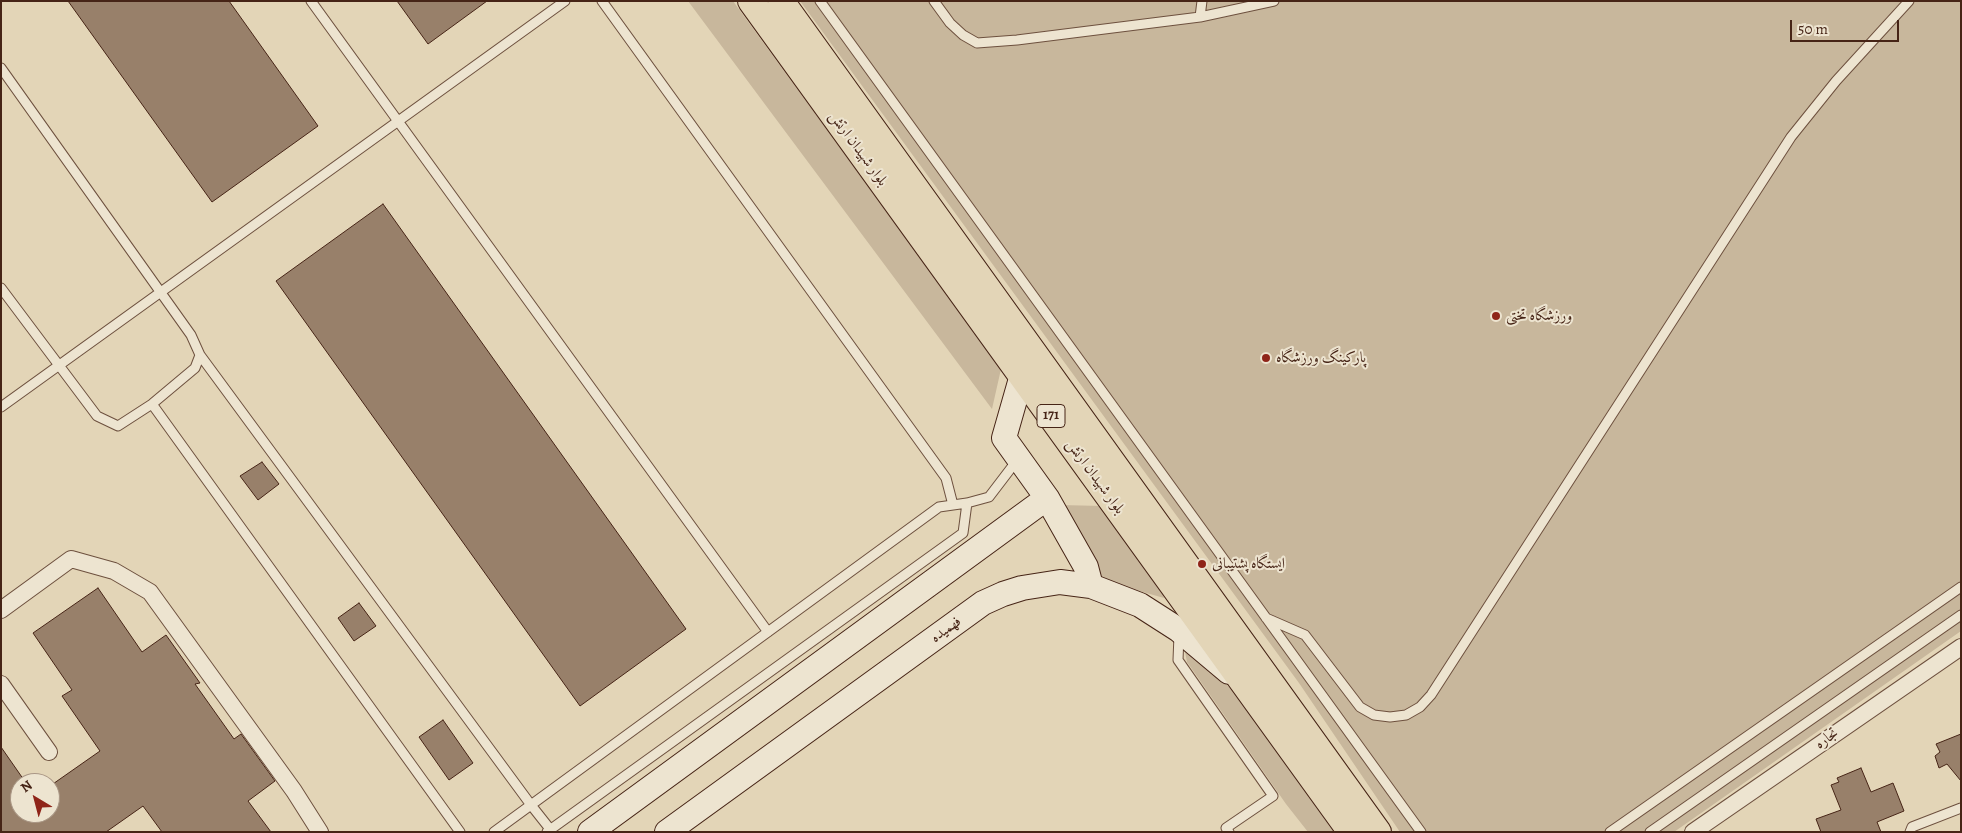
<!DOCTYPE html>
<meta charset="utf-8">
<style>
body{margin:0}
#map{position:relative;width:1962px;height:833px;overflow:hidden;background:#e3d5b7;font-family:Alegreya,serif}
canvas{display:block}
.frame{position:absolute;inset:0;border:2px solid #462416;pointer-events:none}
.north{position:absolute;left:10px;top:773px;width:50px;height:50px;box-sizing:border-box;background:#ede4d0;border:1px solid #aa9786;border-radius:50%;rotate:323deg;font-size:14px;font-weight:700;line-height:20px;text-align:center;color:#462416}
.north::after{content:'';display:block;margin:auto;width:18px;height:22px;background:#8f2418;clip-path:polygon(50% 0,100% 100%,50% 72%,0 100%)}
.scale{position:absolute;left:1790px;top:20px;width:109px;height:22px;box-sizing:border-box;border:2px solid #462416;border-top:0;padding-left:6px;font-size:15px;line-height:18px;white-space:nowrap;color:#462416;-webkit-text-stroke:4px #ede4d0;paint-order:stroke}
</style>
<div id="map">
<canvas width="1962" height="833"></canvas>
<div class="frame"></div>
<div class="north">N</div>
<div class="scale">50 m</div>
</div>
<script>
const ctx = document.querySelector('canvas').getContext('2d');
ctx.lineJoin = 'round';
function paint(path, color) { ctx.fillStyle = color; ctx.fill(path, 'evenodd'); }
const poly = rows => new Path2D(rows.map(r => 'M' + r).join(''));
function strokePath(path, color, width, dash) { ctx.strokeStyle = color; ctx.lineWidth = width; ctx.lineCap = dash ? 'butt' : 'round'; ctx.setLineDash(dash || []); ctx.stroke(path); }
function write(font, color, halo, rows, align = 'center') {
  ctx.font = font + ' Alegreya,Amiri,serif'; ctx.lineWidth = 4; ctx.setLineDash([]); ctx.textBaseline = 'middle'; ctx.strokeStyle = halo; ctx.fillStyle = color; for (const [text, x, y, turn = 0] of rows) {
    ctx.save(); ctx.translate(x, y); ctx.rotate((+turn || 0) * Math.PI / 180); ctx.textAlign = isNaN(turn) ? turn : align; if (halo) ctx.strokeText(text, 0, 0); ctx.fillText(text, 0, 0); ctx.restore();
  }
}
paint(poly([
 [688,1,733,1,1001,369,992,409],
 [800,1,1961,1,1961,631,1674,832,1400,832,1299,683],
 [1059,505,1103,506,1161,583,1164,598,1097,579],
 [1183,641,1238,696,1338,832,1308,832,1286,804,1187,662]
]), '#c8b79c');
const building = poly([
 [68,1,229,1,318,126,212,202,68,1],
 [397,1,487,1,428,44,397,1],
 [383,204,686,629,580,706,276,281,383,204],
 [262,462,279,484,258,500,240,476,262,462],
 [98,588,142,652,166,635,200,683,195,684,234,739,241,734,275,781,248,801,271,832,162,832,143,806,106,832,1,832,1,747,26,783,20,783,20,813,47,813,50,817,50,786,100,751,62,696,72,690,33,633,98,588],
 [359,603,376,626,354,641,338,618,359,603],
 [443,720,473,763,449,780,419,737,443,720],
 [1961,734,1961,781,1947,764,1939,768,1935,756,1940,752,1936,744,1961,734],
 [1861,768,1871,792,1893,783,1904,811,1877,822,1881,832,1821,832,1816,819,1841,810,1831,785,1839,782,1837,778,1861,768]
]);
paint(building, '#98806a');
strokePath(building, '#462416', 1);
const service = poly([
 [311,1,768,632],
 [602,1,946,478,953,505],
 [820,1,1421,832],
 [934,1,950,23,963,35,977,43,1017,40,1200,17,1274,1],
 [1200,17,1202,1],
 [1,68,191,335,200,355,195,368,152,404,118,426,97,416,1,288],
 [200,355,531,805,550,829],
 [152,404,460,832],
 [1,407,565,1],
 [1266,618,1305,635,1360,707,1374,715,1390,717,1406,715,1420,707,1431,695,1791,137,1836,81,1909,1],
 [1179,635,1178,660,1273,796,1226,828,1229,832],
 [494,832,939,507,967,503,989,497,1018,459],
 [547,832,963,533,967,503],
 [1610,832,1961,587],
 [1650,832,1961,615],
 [1910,832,1912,827,1961,808]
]);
const minor = poly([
 [1,610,71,559,114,571,150,592,294,791,320,832],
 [1,684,49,752],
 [1693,832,1961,647]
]);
const secondary = poly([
 [1022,375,1004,438,1047,498,1086,567,1091,586],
 [590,832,1047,498],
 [667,832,983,603,1003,594,1022,588,1060,582,1091,586,1140,605,1179,630,1229,672]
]);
const primary = poly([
 [751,1,1351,832],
 [781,1,1378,832]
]);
strokePath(service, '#6d503e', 11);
strokePath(minor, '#6d503e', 18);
strokePath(secondary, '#462416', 26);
strokePath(primary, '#462416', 28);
strokePath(service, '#ede4d0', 9);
strokePath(minor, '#ede4d0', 16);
strokePath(secondary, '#ede4d0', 24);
strokePath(primary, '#e3d5b7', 26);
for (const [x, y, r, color] of [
 [1496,316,5,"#8f2418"],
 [1266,358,5,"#8f2418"],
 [1202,564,5,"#8f2418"]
]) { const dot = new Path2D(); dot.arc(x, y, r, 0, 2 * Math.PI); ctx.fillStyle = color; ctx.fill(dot); strokePath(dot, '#ede4d0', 2); }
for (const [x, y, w] of [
 [1051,416,28]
]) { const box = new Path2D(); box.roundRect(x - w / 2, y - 11.5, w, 23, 4); ctx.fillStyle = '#ede4d0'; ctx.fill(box); strokePath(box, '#462416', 1); }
write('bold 14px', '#462416', null, [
 ["171",1051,416]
]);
write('15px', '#462416', '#ede4d0', [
 ["بلوار شهیدان ارتش",858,149,54],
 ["بلوار شهیدان ارتش",1095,477,54],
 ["فهمیده",946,630,-36],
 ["تجاره",1827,739,-35]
]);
write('15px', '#462416', '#ede4d0', [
 ["ورزشگاه تختی",1506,316],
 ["پارکینگ ورزشگاه",1276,358],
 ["ایستگاه پشتیبانی",1212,564]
], 'left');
</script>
